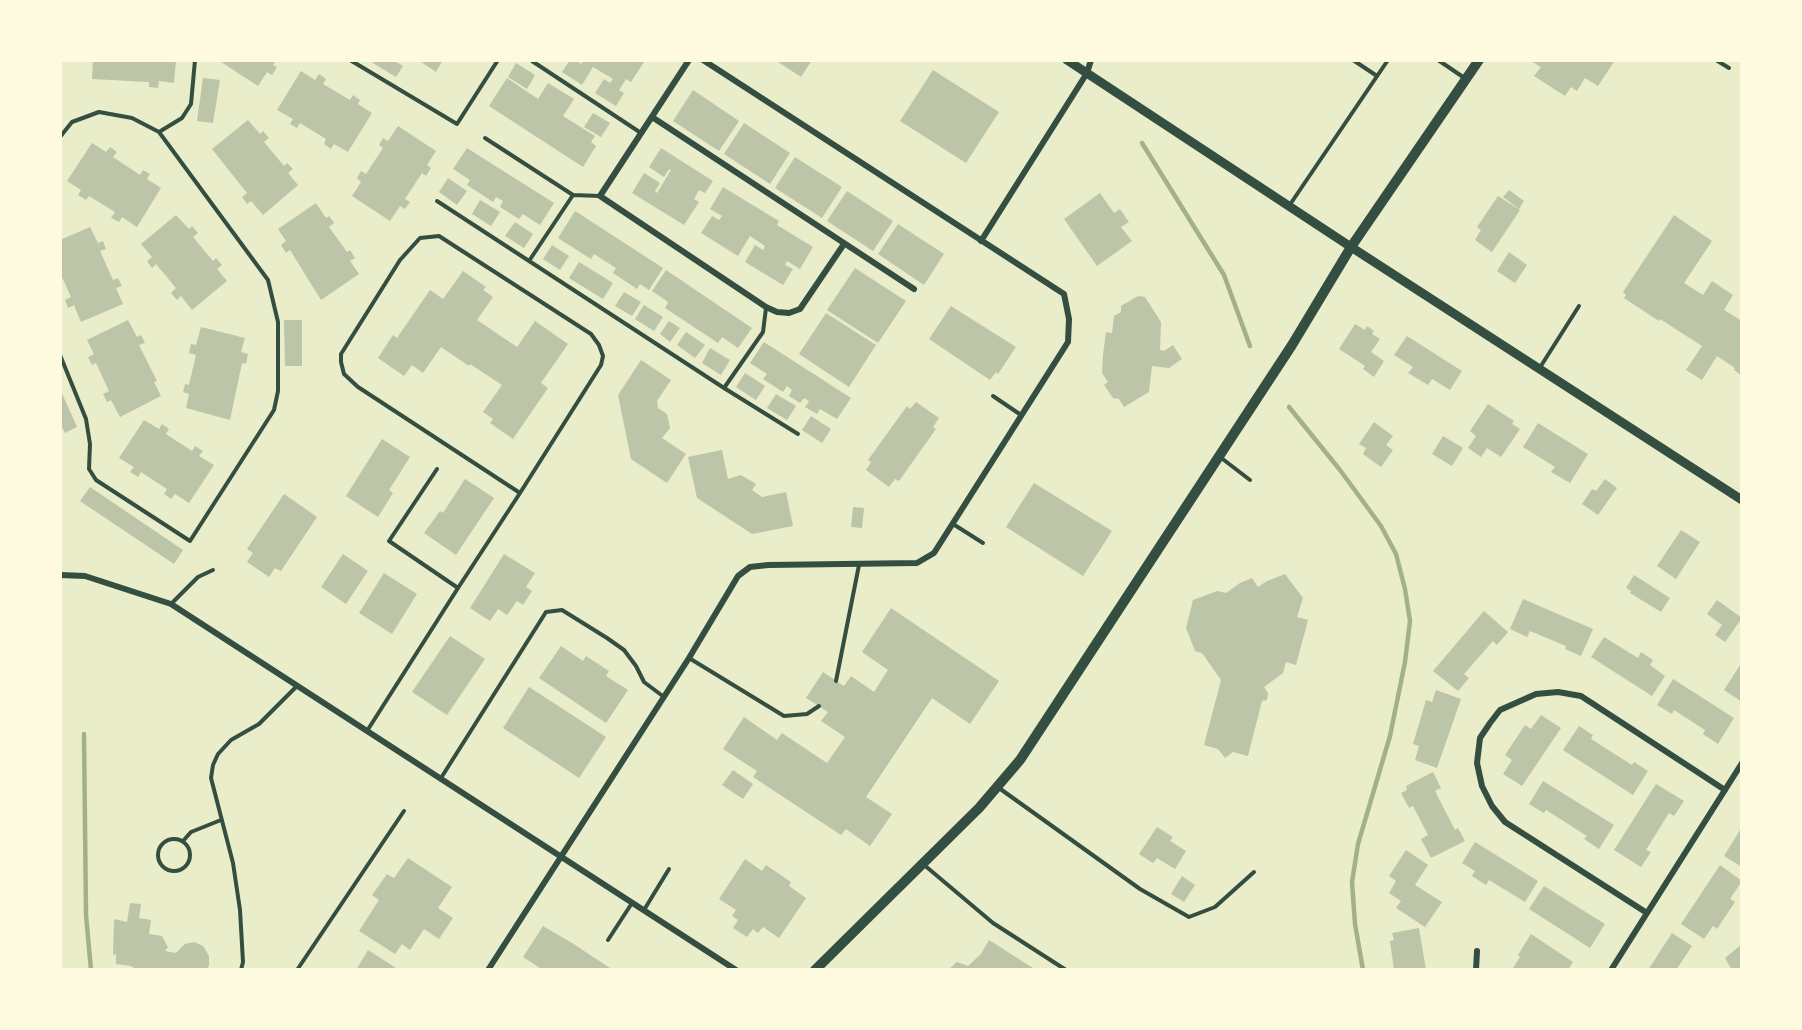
<!DOCTYPE html>
<style>
body{margin:0}
#map{position:relative;width:1802px;height:1030px;overflow:hidden;background:#e9edc9;font-family:Georgia,serif}
canvas{display:block}
.frame{position:absolute;inset:0;border:62px solid #fefae0;pointer-events:none}
</style>
<div id="map">
<canvas width="1802" height="1030"></canvas>
<div class="frame"></div>
</div>
<script>
const ctx = document.querySelector('canvas').getContext('2d');
ctx.lineJoin = 'round';
const poly = rows => new Path2D(rows.map(r => 'M' + r).join(''));
function strokePath(path, color, width, dash) { ctx.strokeStyle = color; ctx.lineWidth = width; ctx.lineCap = dash ? 'butt' : 'round'; ctx.setLineDash(dash || []); ctx.stroke(path); }
function paint(path, color) { ctx.fillStyle = color; ctx.fill(path, 'evenodd'); }
strokePath(poly([
 [1142,143,1224,275,1250,346],
 [1289,407,1340,470,1381,526,1396,554,1405,589,1410,621,1405,662,1390,736,1358,844,1352,882,1355,924,1363,970],
 [84,734,86,915,91,970]
]), '#a3b18a', 4.5);
paint(poly([
 [93,60,176,60,174,83,159,81,158,88,149,87,149,82,92,79],
 [218,60,276,60,273,65,277,67,272,75,267,72,258,86],
 [368,60,393,60,403,66,396,77],
 [418,60,443,60,436,72],
 [570,60,575,60,581,64,584,60,641,60,644,62,631,82,626,79,619,90,624,93,616,106,595,93,604,79,610,83,613,79,593,67,582,85,562,72],
 [775,60,812,60,801,77],
 [1529,60,1615,60,1598,86,1585,78,1577,91,1571,87,1565,96,1534,76,1541,67],
 [516,63,535,75,527,89,508,77],
 [933,70,999,112,966,163,900,121],
 [301,71,315,80,319,74,326,79,323,84,350,100,353,95,360,100,358,104,372,113,348,152,334,144,331,149,324,144,326,139,300,123,297,128,290,124,293,119,277,110],
 [203,78,220,80,213,123,197,121],
 [507,78,538,99,548,83,574,99,563,116,595,136,591,142,596,146,583,167,489,106],
 [693,90,739,121,719,151,673,121],
 [593,113,610,123,601,137,584,127],
 [248,120,260,134,263,131,269,138,264,142,284,166,287,163,293,169,288,173,298,185,263,215,251,201,247,204,242,197,247,193,212,149],
 [744,123,790,153,770,184,724,154],
 [398,126,436,151,427,165,431,168,426,176,422,173,405,199,410,202,405,209,400,206,390,221,352,196,361,182,357,178,361,171,366,174,383,148,379,145,383,138,388,141],
 [92,143,106,152,110,147,117,152,113,157,140,175,143,170,150,174,147,179,161,188,137,227,122,217,119,222,111,218,115,212,89,196,86,200,78,195,81,190,67,181],
 [467,148,554,203,540,225,523,214,519,219,500,207,503,201,496,197,493,202,467,185,470,180,453,169],
 [661,148,713,181,705,193,699,190,694,199,699,202,684,225,632,193,644,173,660,183,655,191,657,193,671,170,669,169,664,177,649,167],
 [795,157,842,187,822,218,775,188],
 [448,178,467,191,457,205,439,192],
 [723,187,779,221,777,225,813,247,800,269,787,261,785,265,793,269,783,285,745,262,755,245,763,250,765,246,750,236,738,256,701,233,712,216,719,220,722,216,710,209],
 [1509,190,1524,201,1519,209,1503,197],
 [847,191,893,221,873,251,827,221],
 [1100,193,1114,213,1120,209,1129,222,1121,227,1132,241,1097,266,1064,219],
 [1498,196,1520,210,1492,252,1475,240,1481,230,1477,227],
 [480,200,500,212,491,226,472,214],
 [316,203,326,218,329,216,334,223,329,227,347,252,350,250,355,258,350,261,359,274,321,300,290,250,286,253,281,245,286,241,278,229],
 [575,211,663,268,649,290,640,284,637,289,613,273,616,268,594,254,591,259,558,238],
 [176,215,189,229,192,226,198,233,193,237,213,261,216,258,222,265,217,269,227,281,192,310,181,296,177,300,171,293,176,288,156,264,152,268,147,261,152,257,141,244],
 [1674,215,1712,241,1684,283,1703,295,1712,281,1733,295,1724,310,1742,321,1742,376,1734,370,1735,368,1717,356,1702,380,1686,370,1702,346,1660,319,1659,321,1624,298,1626,295,1623,292],
 [515,222,533,234,524,248,505,236],
 [898,224,944,254,924,285,878,254],
 [90,227,98,243,103,241,106,249,100,251,113,280,118,278,122,286,116,288,123,304,81,322,74,305,68,308,65,300,71,297,60,273,60,240],
 [552,245,569,256,560,270,543,259],
 [1509,252,1527,265,1515,283,1497,271],
 [579,262,613,283,603,299,569,278],
 [855,268,906,301,878,343,827,310],
 [666,270,752,328,738,348,722,337,718,343,665,308,668,302,652,291],
 [463,271,486,287,483,290,493,297,477,320,517,347,535,321,568,344,541,383,548,388,513,439,490,423,493,419,483,412,502,385,470,364,469,366,441,347,423,373,412,365,404,376,378,358,393,335,397,338,430,290,443,299],
 [624,292,641,302,632,316,615,306],
 [1138,296,1145,297,1161,322,1160,350,1164,351,1173,345,1182,359,1169,368,1152,366,1149,392,1124,407,1119,399,1113,398,1104,385,1108,382,1102,373,1103,355,1106,332,1112,333,1114,316,1121,312,1121,306],
 [644,305,663,317,654,331,635,319],
 [951,306,1016,347,998,374,996,372,990,380,929,339],
 [826,313,876,345,849,387,799,354],
 [128,320,137,337,141,335,145,343,139,345,157,381,154,382,161,396,120,417,111,400,107,402,103,394,109,391,96,363,92,365,88,357,94,354,87,340],
 [284,320,302,320,302,366,285,366],
 [669,321,680,328,670,342,660,334],
 [1355,324,1365,330,1367,326,1374,331,1372,334,1380,339,1371,352,1384,361,1374,377,1363,369,1365,366,1339,349],
 [201,327,245,338,241,352,248,354,246,364,242,363,230,420,186,408,189,394,183,392,185,384,189,385,196,355,189,353,191,344,196,345],
 [686,332,705,345,695,358,677,345],
 [1407,336,1462,371,1450,390,1432,379,1428,385,1408,373,1413,367,1394,355],
 [764,342,851,398,837,419,820,409,817,414,805,407,809,401,804,398,800,403,789,396,792,390,787,386,783,392,763,379,767,374,750,363],
 [710,348,730,360,721,375,702,363],
 [641,360,671,380,657,401,658,408,667,414,670,428,662,438,686,454,667,483,631,459,618,395],
 [745,373,765,386,756,400,736,387],
 [60,389,77,427,65,433,60,423],
 [776,394,796,406,787,420,767,408],
 [916,402,939,418,933,427,936,429,899,481,895,479,889,487,866,470,871,462,868,460,907,406,910,409],
 [1488,404,1514,421,1512,424,1520,429,1501,457,1487,448,1481,457,1468,448,1476,436,1470,431],
 [811,416,831,429,822,443,802,430],
 [144,420,159,429,162,424,169,429,166,434,192,451,195,446,203,451,199,456,214,465,189,503,175,494,171,499,164,494,167,489,141,472,138,477,130,472,134,467,119,458],
 [1374,422,1393,436,1386,445,1393,450,1381,467,1363,454,1366,448,1359,444],
 [1538,423,1588,454,1570,483,1551,472,1555,467,1523,447],
 [1443,436,1463,448,1452,466,1432,454],
 [382,439,410,457,389,490,393,493,378,517,346,496],
 [722,450,728,479,741,475,756,484,752,490,762,497,786,492,793,526,752,534,697,498,688,457],
 [465,479,494,498,456,555,424,533,440,511,443,513],
 [1605,479,1617,488,1598,515,1582,504,1592,489,1596,491],
 [1034,483,1112,531,1083,576,1006,527],
 [90,487,183,550,174,564,80,501],
 [284,494,317,517,281,571,275,568,269,577,247,562,253,553,247,549],
 [853,507,864,508,862,528,851,527],
 [1681,530,1700,542,1676,579,1657,566],
 [343,554,368,571,346,604,321,587],
 [504,554,535,573,526,587,532,591,523,605,517,601,507,615,498,609,490,621,470,608],
 [384,573,417,594,392,634,359,613],
 [1285,574,1303,598,1297,617,1308,620,1296,665,1286,662,1283,673,1264,687,1268,693,1267,700,1262,701,1248,756,1233,752,1225,758,1218,749,1204,745,1221,680,1202,653,1195,651,1186,628,1193,600,1217,591,1226,593,1240,583,1252,578,1258,587,1267,581],
 [1634,575,1670,598,1661,612,1630,593,1631,591,1626,588],
 [1523,599,1593,629,1581,656,1565,649,1566,646,1530,631,1527,637,1510,629],
 [1717,600,1742,618,1725,642,1715,635,1722,625,1707,614],
 [891,608,999,681,970,724,932,698,866,797,892,814,870,846,846,829,841,835,753,777,757,771,723,749,744,717,777,740,782,733,827,763,845,737,821,721,828,712,806,698,823,672,844,686,851,676,874,692,888,670,862,652],
 [1484,611,1508,632,1497,645,1493,641,1464,674,1469,678,1458,691,1433,671],
 [450,636,485,659,447,715,412,692],
 [1604,637,1638,658,1641,652,1653,660,1650,665,1665,676,1652,696,1591,657],
 [561,646,583,661,586,656,609,671,606,676,628,690,606,723,539,678],
 [1742,662,1742,702,1724,690],
 [1673,679,1734,718,1718,744,1703,734,1705,730,1674,710,1672,714,1657,705],
 [529,687,606,737,579,778,503,728],
 [1436,690,1461,699,1437,768,1415,760,1419,746,1413,744,1426,700,1432,702],
 [1541,715,1561,728,1522,786,1503,774,1512,760,1505,755,1525,725,1531,729],
 [1579,726,1593,735,1591,739,1632,765,1634,762,1648,771,1633,795,1563,750],
 [733,770,753,784,743,799,722,785],
 [1433,772,1441,788,1435,791,1455,830,1458,828,1465,841,1431,858,1421,839,1428,835,1413,806,1409,808,1401,793,1407,790,1406,786],
 [1543,781,1614,825,1599,849,1584,839,1587,836,1546,810,1544,813,1529,804],
 [1656,784,1684,801,1674,816,1669,813,1646,850,1651,852,1641,867,1614,850],
 [1157,827,1173,837,1170,841,1186,851,1175,869,1157,858,1153,863,1139,854],
 [1742,827,1742,867,1724,856],
 [1475,842,1538,881,1525,902,1489,880,1486,885,1472,876,1475,871,1462,863],
 [1406,850,1428,865,1415,885,1442,902,1425,927,1396,908,1401,901,1389,893,1396,881,1389,876],
 [408,858,452,887,438,908,453,918,439,939,424,929,410,950,402,944,395,954,359,931,379,900,372,895,387,874,394,878],
 [745,859,762,871,766,865,791,882,789,886,806,898,779,938,763,927,758,933,753,929,747,937,733,928,738,920,732,916,736,910,719,899],
 [1720,865,1742,881,1730,899,1735,902,1717,929,1713,926,1704,939,1681,924],
 [1182,876,1195,885,1184,902,1171,894],
 [1544,886,1605,924,1590,948,1529,909],
 [130,903,141,904,139,918,151,920,149,934,162,936,168,947,165,951,176,953,185,944,194,942,203,946,209,956,209,965,207,970,137,970,131,966,116,964,116,954,113,955,114,919,127,922],
 [543,926,572,943,613,970,543,970,523,957],
 [1419,928,1426,970,1394,970,1390,941,1394,940,1392,933],
 [1672,933,1692,946,1676,970,1648,970],
 [1531,934,1573,962,1568,970,1516,970,1513,968,1520,957,1518,955],
 [989,940,1036,970,948,970,957,962,968,966,981,954],
 [1742,944,1742,970,1732,970,1725,958],
 [368,950,399,970,356,970]
]), '#bcc5a7');
strokePath(poly([
 [350,60,457,124,498,60],
 [1353,60,1377,76],
 [1438,60,1466,79],
 [1716,60,1729,68],
 [532,61,641,133],
 [159,132,182,118,191,104,195,60],
 [60,137,72,122,99,112,132,118,159,132,268,280,278,322,278,391,274,410,190,541,96,480,89,469,90,444,86,419,60,355],
 [485,138,573,195],
 [437,201,724,388],
 [1289,206,1388,60],
 [529,261,573,195,600,196],
 [766,308,763,332,724,388,798,434],
 [1539,369,1579,306],
 [993,396,1021,415],
 [1220,457,1250,480],
 [437,469,389,541,458,588],
 [953,524,983,543],
 [171,604,198,577,213,570],
 [689,658,784,716,807,714,819,706],
 [836,681,859,565],
 [367,731,458,588,520,493,601,365,603,356,599,345,591,334,439,236,420,238,400,260,341,354,341,362,344,374,358,387,520,493],
 [441,778,546,612,562,610,607,638,624,650,636,666,644,682,664,697],
 [999,788,1140,889,1189,917,1215,907,1254,872],
 '158 855a16 16 0 1 1 32 0a16 16 0 1 1-32 0Z',
 [183,841,191,832,221,820],
 [923,864,993,923,1066,970],
 [644,910,669,869],
 [608,940,632,903],
 [241,970,243,962,240,910,233,863,211,778,213,765,218,754,231,740,259,724,297,686],
 [297,970,404,811]
]), '#344e41', 4);
strokePath(poly([
 [689,60,600,196,766,307,777,312,789,313,800,309,844,244],
 [652,117,914,289],
 [981,241,1087,73,1091,60],
 [60,575,85,576,171,604,736,970],
 [1647,913,1505,822,1492,806,1482,786,1477,763,1480,738,1490,723,1500,710,1536,694,1558,692,1581,696,1725,790],
 [488,970,689,658,738,576,750,567,768,565,917,563,934,553,1068,342,1069,319,1064,294,703,60],
 [1476,970,1477,951],
 [1611,970,1742,763]
]), '#344e41', 6);
strokePath(poly([
 [1067,60,1351,247,1742,500]
]), '#344e41', 9);
strokePath(poly([
 [815,970,979,808,1020,760,1292,345,1351,247,1479,60]
]), '#344e41', 10);
</script>
